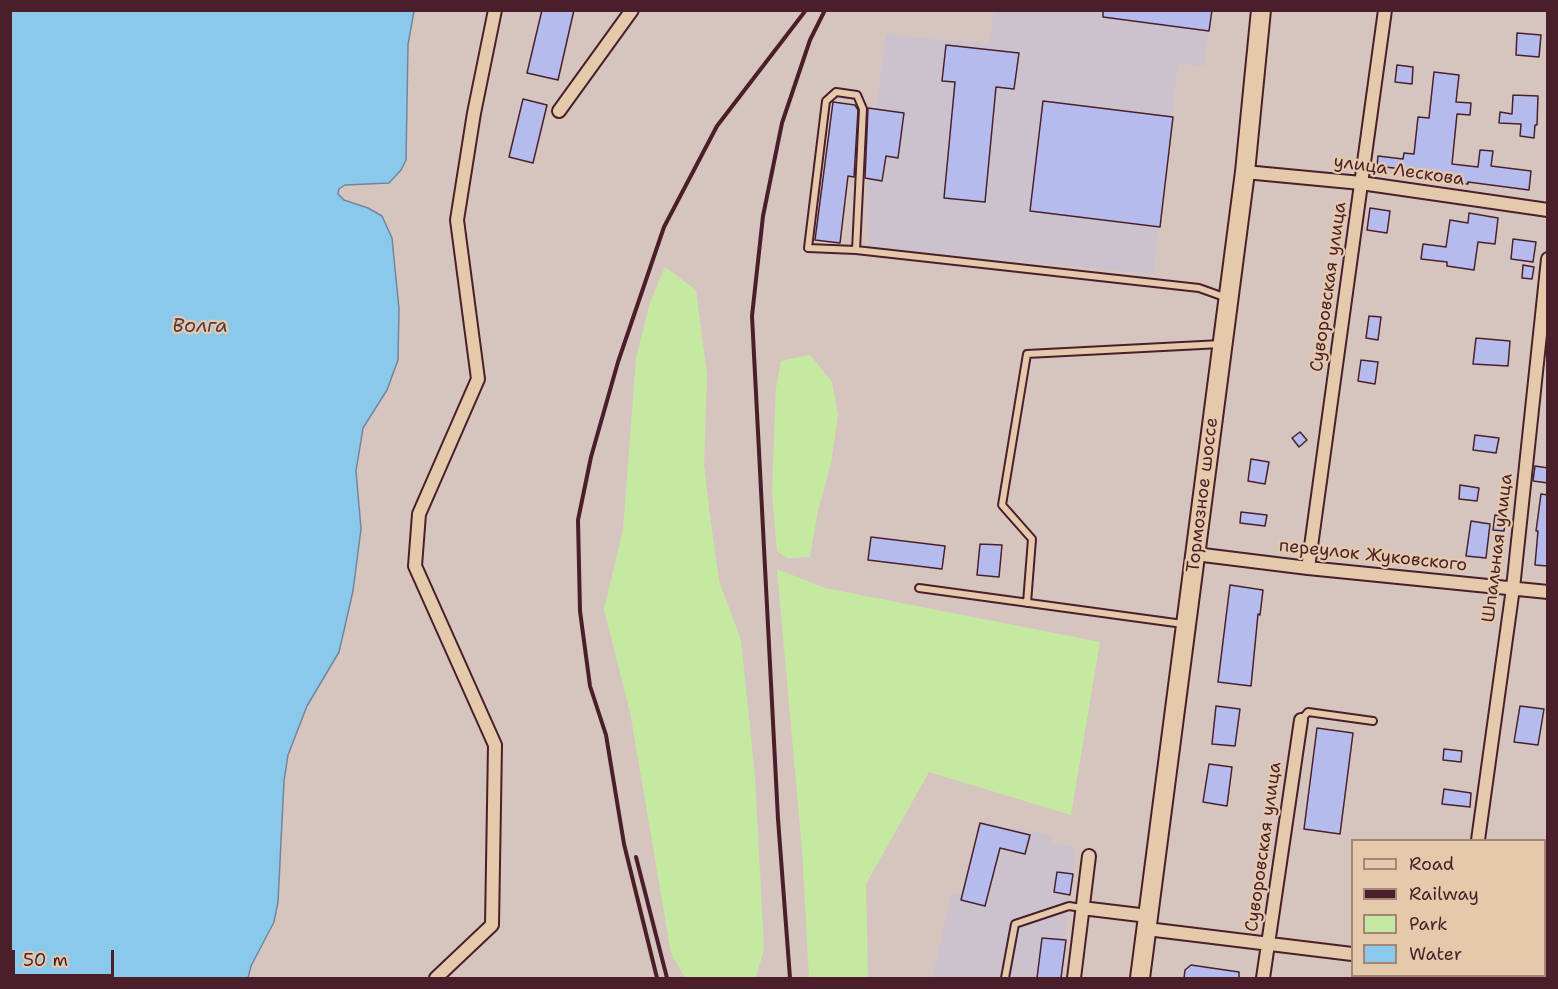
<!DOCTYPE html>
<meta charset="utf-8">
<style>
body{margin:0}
#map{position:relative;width:1558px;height:989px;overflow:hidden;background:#d6c5bf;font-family:"Shantell Sans",sans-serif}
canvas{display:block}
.frame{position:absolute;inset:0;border:12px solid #4a1f2b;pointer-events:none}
.legend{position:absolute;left:1351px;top:839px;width:195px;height:138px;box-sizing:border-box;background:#e4c9ab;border:2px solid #a68578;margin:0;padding:8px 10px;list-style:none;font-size:18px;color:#4a1f2b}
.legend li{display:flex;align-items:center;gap:12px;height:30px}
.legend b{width:30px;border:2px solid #a68578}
.scale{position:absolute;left:12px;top:950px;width:102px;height:27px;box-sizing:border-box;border:3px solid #4a1f2b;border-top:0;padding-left:8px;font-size:18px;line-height:21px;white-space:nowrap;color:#4a1f2b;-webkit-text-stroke:4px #e4c9ab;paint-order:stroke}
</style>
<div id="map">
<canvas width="1558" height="989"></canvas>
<div class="frame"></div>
<ul class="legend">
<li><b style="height:8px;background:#e4c9ab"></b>Road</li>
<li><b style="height:8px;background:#4a1f2b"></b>Railway</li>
<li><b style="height:16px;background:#c6e9a2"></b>Park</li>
<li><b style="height:16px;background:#8bc9eb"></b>Water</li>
</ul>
<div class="scale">50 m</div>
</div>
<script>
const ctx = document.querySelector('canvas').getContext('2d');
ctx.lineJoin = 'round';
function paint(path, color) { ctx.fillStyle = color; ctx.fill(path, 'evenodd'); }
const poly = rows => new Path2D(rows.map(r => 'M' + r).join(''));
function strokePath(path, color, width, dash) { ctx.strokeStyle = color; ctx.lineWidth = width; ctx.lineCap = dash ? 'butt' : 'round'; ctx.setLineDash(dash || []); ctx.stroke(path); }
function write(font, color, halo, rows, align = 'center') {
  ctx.font = font + ' "Shantell Sans",sans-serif'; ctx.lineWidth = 4.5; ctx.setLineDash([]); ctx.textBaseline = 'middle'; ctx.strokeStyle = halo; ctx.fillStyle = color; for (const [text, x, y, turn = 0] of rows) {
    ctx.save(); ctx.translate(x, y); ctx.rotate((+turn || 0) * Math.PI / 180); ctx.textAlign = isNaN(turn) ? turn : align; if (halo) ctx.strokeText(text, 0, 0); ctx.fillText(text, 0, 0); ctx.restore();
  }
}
paint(poly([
 [994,11,1212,11,1204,66,1178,64,1153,274,868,247,867,179,886,35,989,44],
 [981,821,1052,836,1051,843,1075,847,1061,978,932,978,952,893,964,894]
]), '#ccc2cd');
paint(poly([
 [665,267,696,290,707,375,704,465,710,516,719,581,741,640,755,777,764,949,756,978,685,978,671,953,630,712,604,609,623,530,636,359,650,302],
 [810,355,832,382,838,415,831,463,818,511,810,557,787,558,777,551,772,491,776,388,781,361],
 [777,569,825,588,1100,642,1071,815,929,772,866,884,868,978,809,978,802,849]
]), '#c6e9a2');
const water = poly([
 [10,11,414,11,408,45,406,160,401,170,389,183,345,185,339,189,338,194,344,200,368,208,382,216,392,238,399,309,398,360,387,390,363,428,356,471,361,529,353,591,339,652,307,706,288,755,284,781,278,902,274,922,251,966,248,978,11,978,10,11]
]);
paint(water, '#8bc9eb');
strokePath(water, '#71859e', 1.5);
const building = poly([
 [542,10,574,10,558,80,527,73,542,10],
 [1103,10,1212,10,1209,31,1103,17,1103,10],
 [1517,33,1541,35,1539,57,1516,55,1517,33],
 [946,45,1019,53,1014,89,996,87,985,202,944,198,955,82,942,81,946,45],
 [1397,65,1413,67,1412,84,1395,82,1397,65],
 [1434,72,1459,75,1456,102,1471,103,1470,115,1457,114,1452,164,1478,167,1480,150,1493,151,1491,166,1531,171,1529,190,1468,182,1468,184,1454,183,1454,181,1445,179,1401,174,1402,169,1377,166,1378,156,1403,159,1404,153,1414,154,1418,117,1429,118,1434,72],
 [1513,95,1538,96,1537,125,1535,125,1534,138,1520,136,1521,124,1499,123,1500,112,1512,114,1513,95],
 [523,99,547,105,533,163,509,157,523,99],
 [1043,101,1173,117,1160,227,1030,211,1043,101],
 [833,102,855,105,858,110,854,177,848,176,840,243,815,240,833,102],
 [868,108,904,113,898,158,886,156,882,181,865,178,868,108],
 [1370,208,1390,211,1387,233,1367,230,1370,208],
 [1469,213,1498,218,1495,244,1478,242,1474,270,1447,266,1447,262,1421,259,1423,244,1446,247,1450,220,1468,223,1469,213],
 [1513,239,1536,242,1533,262,1511,259,1513,239],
 [1523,265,1534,267,1532,279,1522,278,1523,265],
 [1369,316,1381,317,1378,340,1366,338,1369,316],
 [1476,338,1510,341,1508,366,1473,364,1476,338],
 [1361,360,1378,362,1375,384,1358,381,1361,360],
 [1300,432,1307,440,1299,447,1292,438,1300,432],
 [1475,435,1499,438,1496,453,1473,450,1475,435],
 [1251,459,1269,462,1265,484,1248,481,1251,459],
 [1535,466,1548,468,1548,483,1533,481,1535,466],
 [1460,485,1479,488,1477,501,1459,499,1460,485],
 [1541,494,1548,495,1548,566,1535,565,1538,531,1536,531,1541,494],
 [1241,512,1267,515,1265,526,1240,523,1241,512],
 [1495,515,1506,517,1504,531,1493,530,1495,515],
 [1471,521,1490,524,1486,558,1466,556,1471,521],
 [871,537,945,546,942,569,868,560,871,537],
 [980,544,1002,545,999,577,977,575,980,544],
 [1230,585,1263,590,1260,615,1258,614,1251,686,1218,682,1230,585],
 [1216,706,1240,709,1235,746,1212,744,1216,706],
 [1520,706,1544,709,1538,745,1514,742,1520,706],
 [1317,728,1353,733,1340,834,1304,829,1317,728],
 [1444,749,1462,751,1461,762,1443,760,1444,749],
 [1209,764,1232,767,1227,806,1203,802,1209,764],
 [1444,789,1471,793,1470,807,1442,804,1444,789],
 [980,823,1030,835,1025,854,1000,848,985,906,961,900,980,823],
 [1057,872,1073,874,1070,895,1054,892,1057,872],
 [1042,938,1066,940,1061,978,1037,978,1042,938],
 [1191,965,1239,972,1239,978,1184,978,1185,970,1191,965]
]);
paint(building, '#b5bced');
strokePath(building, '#4a1f2b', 1.5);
const lane = poly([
 [856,250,863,109,857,95,836,92,826,101,808,248,856,250,1199,288,1227,298],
 [919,588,1183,624],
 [1027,603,1032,539,1002,505,1027,354,1221,344],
 [1301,720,1308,712,1373,721],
 [1544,892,1548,893],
 [1005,978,1015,924,1069,906,1082,908]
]);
const street = poly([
 [559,111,632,10],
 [1245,172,1361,183,1548,210],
 [1195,554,1308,568,1548,592],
 [1308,568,1385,10],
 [1478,840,1513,588,1548,259],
 [1082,908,1148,916],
 [1147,929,1352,954],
 [1527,976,1548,978],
 [436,978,492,925,495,745,415,566,419,514,478,379,457,220,474,113,495,10],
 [1074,978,1089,856],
 [1263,978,1301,720],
 [1459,978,1460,976]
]);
const secondary = poly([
 [1140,978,1245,172,1261,10]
]);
strokePath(lane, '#4a1f2b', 10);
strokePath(street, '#4a1f2b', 16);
strokePath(secondary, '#4a1f2b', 22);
strokePath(lane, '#e4c9ab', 6);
strokePath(street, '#e4c9ab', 12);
strokePath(secondary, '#e4c9ab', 18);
strokePath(poly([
 [636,857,667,978],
 [657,978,624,844,606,735,590,686,580,611,578,520,591,457,618,362,664,227,717,126,806,10],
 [790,978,778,819,752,316,763,216,782,123,810,40,825,10]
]), '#4a1f2b', 4);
write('18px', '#4a1f2b', '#e4c9ab', [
 ["улица Лескова",1399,171,8],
 ["Суворовская улица",1329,287,-82],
 ["Тормозное шоссе",1203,495,-83],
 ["Шпальная улица",1498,548,-83],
 ["переулок Жуковского",1373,556,6],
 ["Суворовская улица",1264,847,-82]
]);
write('italic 20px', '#543848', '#e4c9ab', [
 ["Волга",200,327]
]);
</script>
